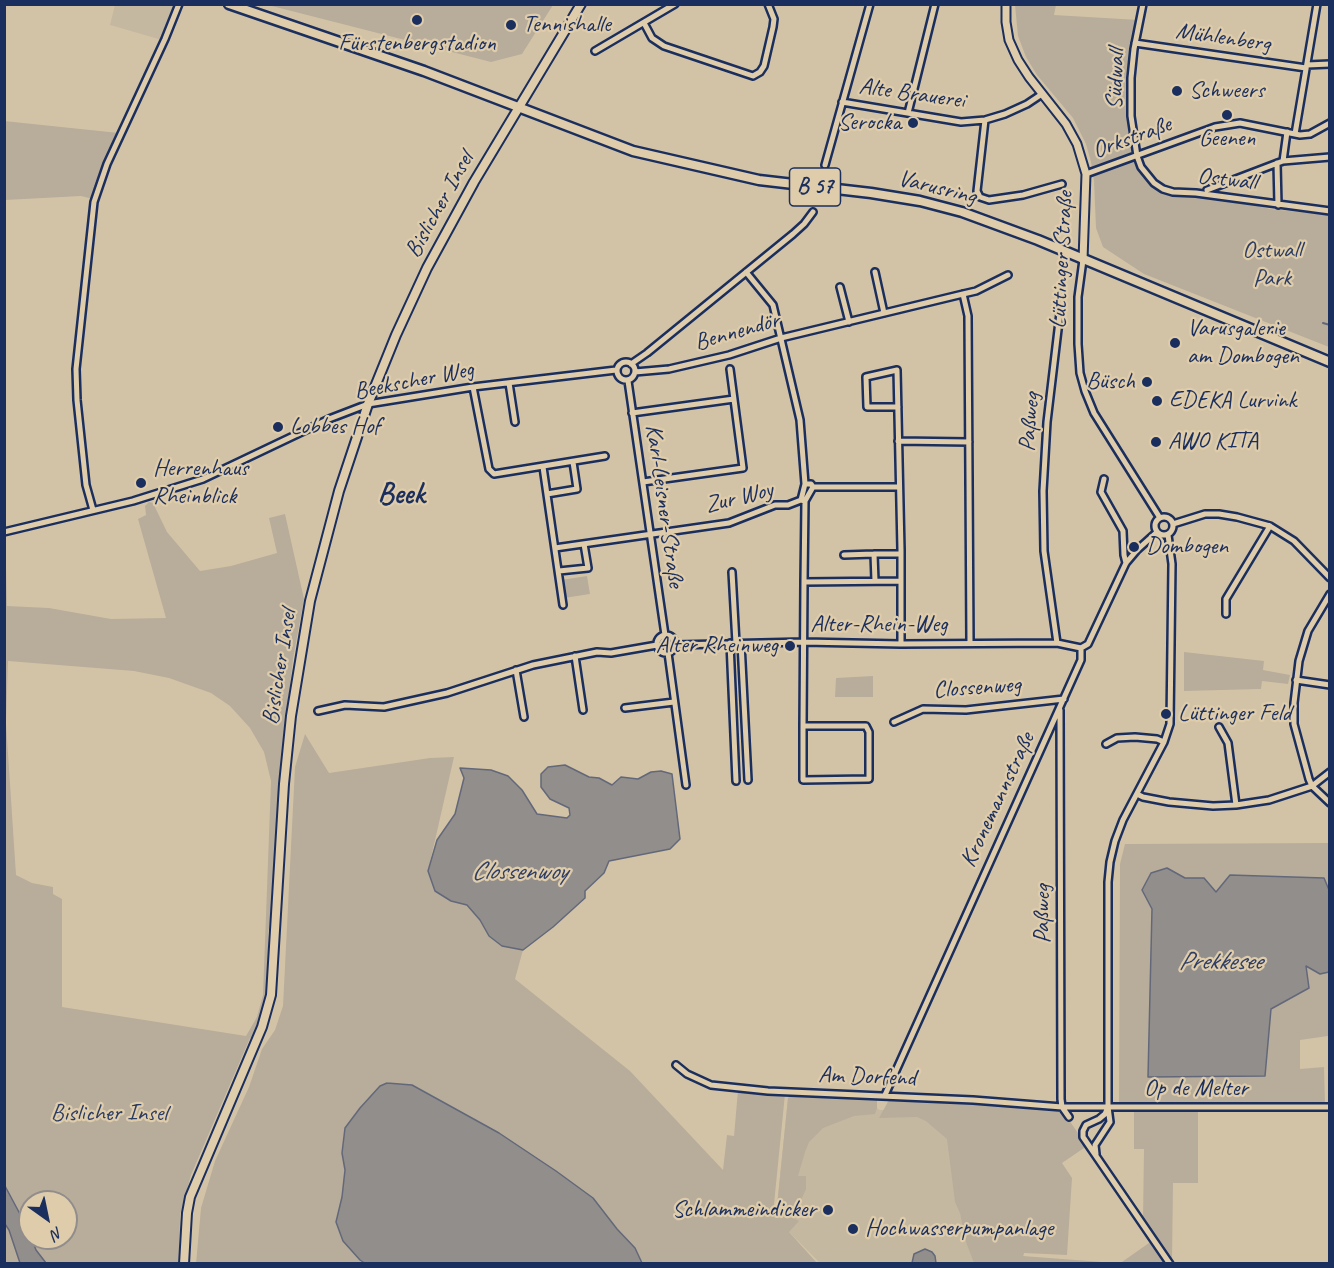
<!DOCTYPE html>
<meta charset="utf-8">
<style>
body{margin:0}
#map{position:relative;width:1334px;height:1268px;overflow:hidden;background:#d3c3a6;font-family:Caveat,sans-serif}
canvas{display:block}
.frame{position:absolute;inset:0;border:6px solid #1b2f5e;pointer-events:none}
.north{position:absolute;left:18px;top:1190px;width:60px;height:60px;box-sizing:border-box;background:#dfccaa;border:2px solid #918d8c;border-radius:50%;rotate:147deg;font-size:16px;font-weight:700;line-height:24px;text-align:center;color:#1b2f5e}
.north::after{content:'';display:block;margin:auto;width:21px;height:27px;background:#1b2f5e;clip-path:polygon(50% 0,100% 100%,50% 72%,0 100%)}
</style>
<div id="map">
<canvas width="1334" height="1268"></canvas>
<div class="frame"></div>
<div class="north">N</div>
</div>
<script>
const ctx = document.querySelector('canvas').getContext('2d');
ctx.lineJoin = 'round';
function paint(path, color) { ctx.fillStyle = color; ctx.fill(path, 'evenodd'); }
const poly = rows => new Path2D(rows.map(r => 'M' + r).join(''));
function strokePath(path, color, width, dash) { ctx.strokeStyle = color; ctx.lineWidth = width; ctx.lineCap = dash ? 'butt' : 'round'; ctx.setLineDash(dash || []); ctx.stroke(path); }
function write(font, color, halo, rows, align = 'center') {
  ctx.font = font + ' Caveat,sans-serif'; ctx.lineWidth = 4.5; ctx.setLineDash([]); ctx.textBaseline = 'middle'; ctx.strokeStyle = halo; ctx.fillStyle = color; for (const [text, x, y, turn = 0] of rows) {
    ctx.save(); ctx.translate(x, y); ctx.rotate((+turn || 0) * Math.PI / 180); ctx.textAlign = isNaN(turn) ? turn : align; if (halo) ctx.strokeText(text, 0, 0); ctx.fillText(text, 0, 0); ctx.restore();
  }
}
paint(poly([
 [115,5,177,5,162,40,110,25],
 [788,1098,875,1107,880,1110,1034,1107,1023,1263,820,1263,784,1227,777,1206]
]), '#c5b8a1');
paint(poly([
 [268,5,553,5,522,54,491,62],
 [1015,5,1056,5,1054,15,1139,20,1134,49,1131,116,1141,167,1163,189,1225,197,1270,209,1329,215,1329,347,1144,274,1103,247,1096,228,1094,181,1091,162,1086,144,1073,118,1037,75,1026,57,1018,36],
 [4,121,119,133,93,199,81,196,5,200],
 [149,502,153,503,167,532,200,571,231,566,277,553,269,518,285,514,304,599,293,659,279,784,272,915,268,932,268,988,264,1010,253,1039,250,1038,191,1175,180,1215,179,1263,5,1264,5,566,6,566,7,606,49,608,111,619,166,618,138,519,146,515,145,506],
 [8,661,134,671,169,678,211,693,230,706,250,728,264,752,271,781,263,995,257,1017,246,1036,62,1007,62,899,53,894,53,887,32,883,16,875,6,723],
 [30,1202,66,1202,66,1238,30,1238],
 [587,576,590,594,564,598,561,580],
 [1184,652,1264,661,1263,670,1290,675,1288,684,1262,681,1261,689,1259,689,1184,691],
 [873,676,873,697,835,697,836,678],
 [305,734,329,773,430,758,454,757,428,871,435,891,451,901,467,905,480,920,489,936,502,946,523,950,515,979,630,1071,723,1170,727,1135,734,1136,738,1090,785,1094,773,1214,781,1217,777,1206,788,1098,793,1094,877,1097,877,1108,875,1114,854,1116,823,1128,809,1142,805,1152,798,1176,806,1176,806,1189,793,1218,799,1221,789,1232,817,1263,642,1263,635,1248,617,1229,499,1133,413,1085,388,1083,380,1087,360,1108,345,1128,342,1153,345,1170,342,1197,336,1222,360,1260,366,1263,196,1264,201,1208,215,1161,249,1087,262,1049,275,1030,283,1006,295,767],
 [1329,843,1328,1036,1300,1040,1300,1069,1324,1067,1325,1105,1119,1104,1120,864,1125,844],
 [890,1098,956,1100,1058,1109,1064,1113,1087,1146,1062,1163,1072,1178,1067,1255,1024,1253,1023,1256,1115,1263,974,1263,966,1242,960,1213,955,1202,947,1139,926,1121,917,1117,879,1118],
 [1134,1109,1198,1109,1198,1183,1173,1183,1172,1261,1143,1219,1144,1149,1134,1149],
 [1149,1243,1154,1244,1168,1264,1119,1264]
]), '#b8ad9b');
const water = poly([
 [565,765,589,777,599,778,612,785,621,777,638,779,651,772,661,771,672,774,680,839,670,849,609,861,604,873,585,891,585,898,553,927,523,950,502,946,489,936,480,920,467,905,451,901,435,891,428,871,437,840,455,814,464,778,460,768,491,770,508,776,522,790,537,814,567,818,570,815,569,808,550,799,541,787,541,774,548,767,565,765],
 [1167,868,1185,878,1204,878,1216,892,1230,875,1324,878,1329,890,1329,972,1320,974,1306,966,1309,988,1271,1009,1265,1076,1148,1077,1152,909,1142,890,1151,873,1167,868],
 [387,1083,412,1085,499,1133,556,1171,593,1198,617,1229,635,1248,642,1263,366,1264,360,1260,343,1241,336,1222,342,1197,345,1170,342,1153,345,1128,360,1108,380,1086,387,1083],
 [5,1186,28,1229,36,1250,46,1263,20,1263,9,1230,5,1224,5,1186],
 [925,1249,932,1252,935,1256,936,1263,912,1263,914,1254,925,1249]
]);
paint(water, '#928e8c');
strokePath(water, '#62687a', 1.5);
strokePath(poly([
 [1323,323,1330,325]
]), '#62687a', 2);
const minor = poly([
 [1143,4,1134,49,1131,78,1131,116,1137,156,1141,167,1154,183,1163,189,1173,192,1196,193,1330,211],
 [644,23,652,38,664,46,753,76,760,72,764,66,773,27,774,19,768,4],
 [1135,43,1306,68],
 [595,51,675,4],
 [1307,65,1330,64],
 [842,102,961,122,985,120,1005,114,1027,104,1042,94],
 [908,113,935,4],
 [985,120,977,191,980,197,989,200,1023,195,1062,184],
 [1295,134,1317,4],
 [1283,161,1287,132],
 [1277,163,1278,205],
 [825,165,870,4],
 [1086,174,1215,127,1240,123,1300,135,1310,134,1330,123],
 [1207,190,1283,161,1330,157],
 [1083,260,1078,297,1078,344,1080,373,1085,391,1094,413,1160,518],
 [746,272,773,305,800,420,805,484,801,500,805,501,813,487,811,484,805,484],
 [875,272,884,313],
 [840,287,849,322],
 [963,294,968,316,970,643],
 '617 371a9 9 0 1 1 18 0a9 9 0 1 1-18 0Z',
 [631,364,647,353,793,234,804,224,813,212],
 [635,372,669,369,729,355,781,338,963,294,976,291,1008,275],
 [628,381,665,635],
 [509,383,515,422],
 [473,387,489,469,494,474,605,456],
 [898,407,867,407,866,377,897,370,901,550,901,644],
 [632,413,734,399],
 [898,441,969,442],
 [543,467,563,605],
 [1104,479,1101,492,1123,531,1124,555,1126,563],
 [643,482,743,468,730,369],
 [813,487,899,487],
 [547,494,577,489,573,462],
 [93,510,86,485,77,400,76,369,94,202,107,164,165,39,179,4],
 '1155 526a9 9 0 1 1 18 0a9 9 0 1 1-18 0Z',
 [1173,524,1205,514,1219,514,1237,517,1270,526,1294,541,1330,578],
 [4,532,133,501,203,479,329,419,368,404,473,387,616,370],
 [555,548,729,523,775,505,788,505,801,500],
 [844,555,874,554],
 [559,571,588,568,584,544],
 [732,572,736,643],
 [875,581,874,554,901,554],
 [804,582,901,581],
 [1330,594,1308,631,1299,661,1294,703,1294,724,1309,779,1312,786,1330,803],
 [1226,614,1226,599,1270,526],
 '657 644a9 9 0 1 1 18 0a9 9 0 1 1-18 0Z',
 [730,643,736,781],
 [741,643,748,780],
 [1057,643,1044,551,1043,491,1047,422,1060,313],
 [675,645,804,642,901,644,1057,643,1081,648],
 [1081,648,1088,644,1126,563,1137,550,1157,532],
 [668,653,686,785],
 [575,656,583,710],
 [516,670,524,717],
 [1296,680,1330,685],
 [625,708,674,702],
 [1060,710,1061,1099,1062,1107,1069,1117],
 [318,711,345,705,384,707,447,693,533,665,597,652,611,653,657,645],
 [894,722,923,709,966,710,1064,699],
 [803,726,866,726,869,732,869,779,803,780,803,726,804,582,805,501],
 [1219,727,1228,743,1236,805],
 [1106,744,1117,738,1135,737,1157,739,1164,742],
 [1137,794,1143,797,1169,802,1213,806,1236,805,1269,800,1312,786,1330,772],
 [676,1065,687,1074,711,1085,768,1091,973,1100,1062,1107,1330,1107],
 [885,1095,1081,660,1081,648],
 [1108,1107,1105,1114,1099,1119,1086,1125,1083,1131,1083,1137,1170,1264],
 [1096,1154,1095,1145,1110,1122,1108,1107,1108,882,1110,862,1115,841,1123,820,1164,742,1170,724,1172,564,1168,535]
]);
const tertiary = poly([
 [1006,4,1006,22,1009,40,1018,60,1029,77,1066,124,1077,144,1086,174,1083,260]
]);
const secondary = poly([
 [184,1264,187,1213,190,1197,262,1027,271,995,284,784,291,716,310,601,339,491,368,404,396,335,427,268,474,182,581,4]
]);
const primary = poly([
 [229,4,424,71,633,151,759,180,871,193,920,201,962,212,1038,240,1330,362]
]);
strokePath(minor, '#1b2f5e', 10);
strokePath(tertiary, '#1b2f5e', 11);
strokePath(secondary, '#1b2f5e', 12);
strokePath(primary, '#1b2f5e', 13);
strokePath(minor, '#dfccaa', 5);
strokePath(tertiary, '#dfccaa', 7);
strokePath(secondary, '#dfccaa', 8);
strokePath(primary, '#dfccaa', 8);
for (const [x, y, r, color] of [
 [417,20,6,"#1b2f5e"],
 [511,25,6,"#1b2f5e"],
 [1177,91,6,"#1b2f5e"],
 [1227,115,6,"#1b2f5e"],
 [913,123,6,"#1b2f5e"],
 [1175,343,6,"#1b2f5e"],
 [1147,382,6,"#1b2f5e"],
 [1157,401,6,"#1b2f5e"],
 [278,427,6,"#1b2f5e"],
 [1156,442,6,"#1b2f5e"],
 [141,483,6,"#1b2f5e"],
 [1134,547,6,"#1b2f5e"],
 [790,646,6,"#1b2f5e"],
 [1166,714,6,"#1b2f5e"],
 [828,1210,6,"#1b2f5e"],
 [853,1229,6,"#1b2f5e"]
]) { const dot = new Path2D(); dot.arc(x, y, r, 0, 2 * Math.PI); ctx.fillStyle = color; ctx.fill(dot); strokePath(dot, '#dfccaa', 2); }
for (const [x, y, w] of [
 [815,187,51]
]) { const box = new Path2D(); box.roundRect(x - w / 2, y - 19, w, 38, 4.5); ctx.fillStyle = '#dfccaa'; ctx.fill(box); strokePath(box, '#1b2f5e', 1.5); }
write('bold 22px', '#1b2f5e', null, [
 ["B 57",815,187]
]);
write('24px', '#1b2f5e', '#dfccaa', [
 ["Tennishalle",523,25],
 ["Fürstenbergstadion",417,44,"center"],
 ["Schweers",1189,91],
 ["Serocka",901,123,"right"],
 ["Geenen",1227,139,"center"],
 ["Varusgalerie",1187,329],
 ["am Dombogen",1187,357],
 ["Büsch",1135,382,"right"],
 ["EDEKA Lurvink",1169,401],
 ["Lobbes Hof",290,427],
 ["AWO KITA",1168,442],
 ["Herrenhaus",153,469],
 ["Rheinblick",153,497],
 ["Dombogen",1146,547],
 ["Alter Rheinweg",778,646,"right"],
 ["Lüttinger Feld",1178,714],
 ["Schlammeindicker",816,1210,"right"],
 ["Hochwasserpumpanlage",865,1229]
], 'left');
write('24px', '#1b2f5e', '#dfccaa', [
 ["Mühlenberg",1223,38,8],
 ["Südwall",1116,79,-88],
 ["Alte Brauerei",912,94,8],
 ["Orkstraße",1132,138,-20],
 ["Ostwall",1227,180,7],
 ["Varusring",937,188,14],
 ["Bislicher Insel",440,205,-61],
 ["Lüttinger Straße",1062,260,-87],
 ["Bennendör",737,332,-16],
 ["Beekscher Weg",414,381,-11],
 ["Paßweg",1030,422,-85],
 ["Zur Woy",739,498,-14],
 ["Karl-Leisner-Straße",664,506,82],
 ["Alter-Rhein-Weg",879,625],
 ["Bislicher Insel",280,667,-81],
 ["Clossenweg",977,688,-4],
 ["Kronemannstraße",998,800,-65],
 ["Paßweg",1043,914,-90],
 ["Am Dorfend",867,1077,2],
 ["Op de Melter",1196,1089]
]);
write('24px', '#2b3c64', '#dfccaa', [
 ["Ostwall",1272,251],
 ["Park",1272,279],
 ["Bislicher Insel",109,1114]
]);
write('italic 26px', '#2d3d65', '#dfccaa', [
 ["Clossenwoy",519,872],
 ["Prekkesee",1220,962]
]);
write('bold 30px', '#1b2f5e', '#dfccaa', [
 ["Beek",401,495]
]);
</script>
